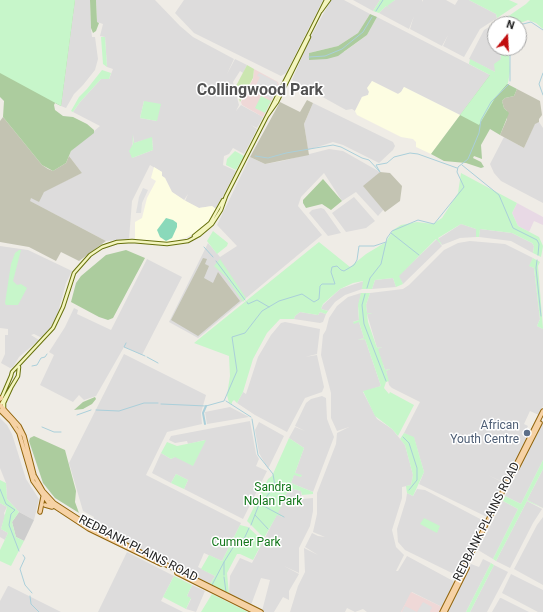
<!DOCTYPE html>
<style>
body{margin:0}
#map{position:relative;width:543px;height:612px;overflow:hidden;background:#efece6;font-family:Roboto,sans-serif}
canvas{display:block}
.north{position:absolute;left:487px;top:16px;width:40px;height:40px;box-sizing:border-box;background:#fff;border:1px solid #a5a5a5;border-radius:50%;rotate:18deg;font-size:11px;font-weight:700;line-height:16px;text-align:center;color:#1f1f1f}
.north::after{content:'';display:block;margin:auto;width:14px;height:18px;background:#c10e0f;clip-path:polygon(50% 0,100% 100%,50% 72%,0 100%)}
</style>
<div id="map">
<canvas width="543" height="612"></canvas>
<div class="north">N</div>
</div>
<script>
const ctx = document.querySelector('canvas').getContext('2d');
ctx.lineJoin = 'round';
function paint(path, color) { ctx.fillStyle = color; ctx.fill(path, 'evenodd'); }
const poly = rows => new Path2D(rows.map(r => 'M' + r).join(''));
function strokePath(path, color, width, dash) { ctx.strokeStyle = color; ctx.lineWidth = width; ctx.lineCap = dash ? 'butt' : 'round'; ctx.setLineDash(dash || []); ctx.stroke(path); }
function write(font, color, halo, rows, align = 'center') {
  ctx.font = font + ' Roboto,sans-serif'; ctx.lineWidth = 3; ctx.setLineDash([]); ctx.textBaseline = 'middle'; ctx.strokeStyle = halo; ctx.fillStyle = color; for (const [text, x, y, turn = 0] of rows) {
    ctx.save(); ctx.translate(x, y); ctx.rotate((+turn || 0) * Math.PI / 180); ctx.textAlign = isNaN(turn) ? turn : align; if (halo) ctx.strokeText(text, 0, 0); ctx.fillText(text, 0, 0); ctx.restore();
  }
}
paint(poly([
 [75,0,90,0,91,28,92,37,95,37,98,59,95,70,83,85,74,94,66,108,61,106],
 [96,0,155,0,180,26,193,37,234,59,227,74,235,59,247,65,243,73,240,71,233,82,239,105,236,111,241,105,263,117,257,128,251,125,257,129,244,154,233,148,229,154,224,156,223,165,236,171,216,209,212,206,199,208,185,201,188,194,184,200,172,192,165,178,162,176,162,172,150,165,132,201,129,239,106,241,29,201,31,197,82,173,69,156,71,151,100,126,73,112,80,102,101,79,109,79,113,69,107,67,105,37,100,36,103,24,97,22],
 [144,101,157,121,140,118],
 [133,135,134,143,152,138,153,150,132,158],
 [184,0,323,0,286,73,281,76,194,33,175,13],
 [331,0,344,0,370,14,358,33,338,46,309,53,344,52,367,35,377,17,490,75,460,115,404,87,401,92,398,94,372,81,368,95,362,97,355,111,352,109,346,110,292,80,310,38],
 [353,0,380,0,373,11],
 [395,0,422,0,422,2,423,0,446,0,455,5,458,0,469,0,496,14,497,18,480,29,464,57,443,46,448,35,442,46,410,29,414,16,409,29,379,13,386,6,391,11,386,6],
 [496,23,495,48,500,48,501,59,495,72,469,59,484,30],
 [313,103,393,142,395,146,393,150,379,163,343,145,333,142,308,150,304,124],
 [539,122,543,128,543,203,501,181,494,173,490,164,504,137,524,148,535,123],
 [329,149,343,151,380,172,364,187,384,209,378,216,356,192,342,201,324,173,301,197,298,206,322,235,198,338,169,322,208,243,220,257,237,246,217,225,250,157,265,164,282,161],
 [354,197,375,221,366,228,346,232,332,213],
 [321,208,324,209,341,233,328,236,309,213,312,210],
 [461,224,476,229,476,237,460,238,442,245,438,239],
 [480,229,512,233,532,243,534,246,533,253,511,241,479,237],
 [437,239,442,246,403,284,398,276],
 [470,241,505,244,533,258,530,266,534,268,540,319,537,326,543,329,543,406,539,415,530,411,524,424,528,426,523,434,528,437,505,483,488,475,504,483,487,517,419,484,424,472,414,438,404,433,420,402,392,388,389,385,386,371,390,369,385,370,377,349,382,347,377,348,367,314,372,313,367,313,366,305,370,293,403,289,409,285,444,250,458,243],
 [0,246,28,250,72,271,66,283,57,316,50,328,42,338,34,334,31,335,39,340,19,357,13,367,10,368,1,363,5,354,5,335,8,335,8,329,0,328,0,354],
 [147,259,182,277,142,355,124,347,96,396,84,400,79,395,73,402,40,385,54,355,49,352,65,327,74,308,78,310,77,314,111,330],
 [393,278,396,287,372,289,375,280],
 [364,281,362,289,345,295,335,302,328,311,321,309,323,305,340,289],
 [361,293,358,310,359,320,353,322,359,322,364,338,358,340,365,339,381,386,363,392,377,419,392,429,405,445,413,475,411,485,402,487,402,498,392,530,396,547,404,555,396,571,398,571,407,556,455,582,442,607,412,592,401,612,367,612,363,609,355,612,347,608,345,612,290,612,298,586,305,572,304,548,318,555,305,547,312,533,318,536,325,537,313,532,317,514,317,493,336,444,337,433,349,427,337,431,331,418,331,393,321,355,323,335,326,330,329,318,337,306,348,297],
 [300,312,318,315,320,312,326,314,323,322,320,323,294,319,295,316],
 [285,322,320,329,317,354,305,357,317,355,324,387,322,392,305,398,287,432,255,415,237,403,243,392,246,394,258,357,271,335,281,323],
 [124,354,206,395,201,413,202,424,167,432,146,475,241,523,222,561,204,553,198,567,215,576,210,584,91,524,94,517,83,511,69,463],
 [322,396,326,398,327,419,334,437,313,492,291,483,294,474,302,477,295,473,304,448,289,438,295,427,305,431,295,426,306,403,311,399],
 [230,407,249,417,207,424,205,412],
 [0,418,7,425,12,434,26,479,39,499,34,520,19,512,7,499,6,483,0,468],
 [250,421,256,454,259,459,256,466,267,471,243,519,184,489,188,480,176,474,171,483,152,473,161,453,171,459,205,440,188,444,187,441,175,443,169,440,171,436],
 [259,422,284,436,268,469,259,453,255,430],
 [543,422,543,460,521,504,505,496],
 [543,469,543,508,527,500],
 [289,488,301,491,302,499,313,498,313,511,310,526,299,548,299,573,284,566,299,574,289,591,289,600,283,597,274,612,265,612,262,611,270,580,261,578,251,605,229,594,230,576,240,558,252,563,277,514,284,518,277,513],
 [417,489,425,490,484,521,472,546,465,543,472,547,458,576,405,550,398,542,397,529,406,500,407,493,413,496],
 [503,501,518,509,493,559,478,550],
 [527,501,542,509,533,523,510,568,496,561],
 [0,503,7,507,4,513,5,516,1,529,8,533,5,540,0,537],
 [543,517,543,585,514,569,537,525],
 [127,552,174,576,161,601,183,612,98,612],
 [483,559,491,563,466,612,447,612,471,564,479,567],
 [494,565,508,572,487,612,470,612],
 [511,574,543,590,543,612,538,612,502,593],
 [192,585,205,591,196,612,186,609,191,599,187,596],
 [8,586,9,586,61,612,0,612,0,601],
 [500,598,501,598,529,612,492,612]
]), '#dddcdc');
paint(poly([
 [254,69,278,82,279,85,263,117,242,105,241,102,253,79],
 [411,592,442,607,440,612,401,612]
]), '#efd8d7');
paint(poly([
 [517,203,543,217,543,225,534,221,529,232,518,226,512,213]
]), '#e8d9e5');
paint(poly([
 [372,81,398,94,401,92,404,87,460,115,431,154,416,147,416,142,413,139,401,137,357,115,355,111,362,97,368,95,369,92,367,88],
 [154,167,162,172,162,176,165,178,172,192,184,200,199,208,212,206,216,209,209,221,196,232,185,238,172,242,161,242,135,239,135,222,142,218,147,198,156,181,151,178]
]), '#fdfde2');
paint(poly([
 [19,512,34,520,24,541,16,537,12,522]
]), '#cdcdcd');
paint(poly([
 [517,89,540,101,542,115,539,119,539,122,535,124,524,148,500,135,507,119,507,111,504,108,502,101,505,98,514,96],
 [307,100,313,103,304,124,309,155,265,164,250,157,280,102,300,112],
 [3,117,42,165,48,169,53,171,66,163,69,156,82,173,44,192,39,202,31,198,30,201,106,241,79,261,61,252,56,261,29,247,0,242,0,121],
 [380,172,390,173,402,186,400,201,385,212,363,186],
 [203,258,207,259,205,264,209,266,204,278,213,283,218,272,240,301,198,336,171,320]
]), '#c3c3b2');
paint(poly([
 [247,65,254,69,253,78,240,102,236,86]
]), '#cbe6b0');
paint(poly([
 [0,0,75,0,61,106,55,103,54,105,55,110,63,116,73,117,87,124,94,130,94,133,71,151,66,163,53,171,42,165,3,117,4,101,0,97],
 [90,0,96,0,97,22,99,23,96,31,93,33,91,28],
 [370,14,377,17,367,35,338,56,327,59,309,60,309,53,338,46,358,33],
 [490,75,517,89,514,96,505,98,502,101,504,108,509,113,500,135,490,129,481,145,482,159,474,156,473,158,481,162,484,167,481,168,466,163,444,161,431,154],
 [323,179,342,201,331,210,322,204,306,208,303,203,303,200],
 [126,250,145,258,113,318,108,320,99,317,71,302,76,283,81,276,106,255],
 [95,397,96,399,92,404,83,409,74,410,83,402],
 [34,436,65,450,76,491,75,502,79,513,55,498,43,483,29,441,30,438]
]), '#accc9e');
paint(poly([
 [0,0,75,0,61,106,0,73],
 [380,0,395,0,387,6,391,10,386,6,379,13,373,11],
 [469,0,509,0,518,4,497,18,496,14],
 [530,0,543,0,543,29,536,23,528,20,518,24,497,24,526,4],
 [101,37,105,37,107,67,103,64],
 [500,48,509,48,510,71,508,83,495,98,479,125,460,115,490,75,469,64,470,59,495,72,494,64,501,59],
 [102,70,111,73,109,79,101,79,80,102,73,112,71,111,79,97,87,89],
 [261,96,271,101,265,113,255,108],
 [144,101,161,104,157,121,140,118],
 [132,134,134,143,152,137,153,150,132,158,129,151,133,144],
 [235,151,244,156,236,170,226,165,227,159],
 [461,173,517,203,512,213,518,226,539,237,543,246,541,257,533,253,534,246,532,243,512,233,480,229,479,237,476,237,476,229,461,224,438,238,442,245,436,239,399,276,403,284,396,287,393,278,375,280,372,289,362,289,363,281,353,283,340,289,323,304,321,309,328,311,326,314,320,312,318,315,300,312,295,316,294,319,280,319,267,333,253,359,243,392,237,403,234,400,232,402,232,404,229,403,227,395,230,376,229,356,194,343,319,242,350,267,366,254,386,242,393,230,401,225,417,222,433,224,442,218,458,193],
 [213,231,228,243,227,246,217,254,207,241],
 [19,250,21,250,13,281,17,285,21,284,27,288,18,305,6,305,5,303,11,264,15,253],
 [533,258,540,262,538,266,543,329,537,326,540,319,534,268,529,266],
 [220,259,246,298,243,302,226,277,214,266],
 [361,293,370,293,366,305,367,313,373,314,367,314,368,322,377,348,382,347,378,349,385,370,391,369,386,371,389,381,386,382,384,388,389,394,390,392,414,405,398,436,392,429,375,416,363,391,381,386,365,339,358,340,364,338,359,322,354,324,353,322,359,320,358,305],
 [404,433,414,437,424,472,413,496,407,493,406,486,411,485,413,475,405,445,400,439],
 [289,438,304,448,295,473,302,475,301,477,294,475,291,483,313,492,313,494,302,495,301,491,289,488,278,513,284,517,277,515,264,538,247,521,268,479,272,476],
 [206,440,193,466,175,457,171,459,161,453,167,442,177,446],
 [543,460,543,469,527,500,543,508,527,501,496,561,493,559,518,509,503,501,505,496,521,504],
 [176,474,188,480,184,489,171,483],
 [0,480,6,483,7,499,19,512,12,522,16,537,24,541,11,566,0,561,0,550,8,533,1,529,7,507,0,503],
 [424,518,440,526,437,533,420,524],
 [240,525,248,527,263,541,253,560,240,554,237,554,227,573,229,594,210,584,215,576,201,569,209,555,222,561],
 [491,563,494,565,470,612,466,612],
 [174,576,192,585,187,596,191,598,186,609,163,597],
 [212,594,248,612,201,612]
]), '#c7f6ca');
paint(poly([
 [166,218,173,220,177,223,177,227,172,238,166,241,160,237,157,230]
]), '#8ad9ba');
paint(poly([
 [259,73,277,82,278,87,272,99,255,91,254,89,260,77,257,76],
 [143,188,148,190,142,203,141,213,136,213,139,197],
 [423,602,432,607,430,612,402,612,405,606,417,612]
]), '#dfdfdf');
strokePath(poly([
 [376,11,383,0],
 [519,25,531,22,543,30],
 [309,57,325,56,342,49,363,32,372,17],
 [543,73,539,84,543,95],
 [510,81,510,48],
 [255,156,268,158,286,153,333,145,341,147,362,158,369,160,380,172,376,165,387,163,394,157,410,153,418,154,457,168],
 [462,165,499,195,513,228,537,240,539,244,538,255],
 [391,233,419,255],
 [204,247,213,257],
 [537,260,536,268,541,316],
 [216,261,245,300],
 [367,288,370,278,381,264,387,238,392,231,418,220,434,224,464,187,457,172,458,167,468,159,479,133,481,120,491,102,509,84],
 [365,294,362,305,364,324,386,381],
 [247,302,248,304,257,300,269,307],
 [126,343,124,347,145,356],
 [147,357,158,363],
 [32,366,37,365,41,358,45,357,47,354],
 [226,401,251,417],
 [161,404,206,406,224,401,237,371,232,337,245,333,262,311,279,301,302,294,314,302,319,299,320,286,322,284,335,284,331,272,332,267,337,266,341,270,344,271,354,265,357,260,359,246,374,246,386,242],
 [96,410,119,411,144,403,158,403],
 [77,415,91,410],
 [42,427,54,432,61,432],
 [403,437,409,443,417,468,417,480,409,490],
 [0,489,6,504,15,510,11,514,9,525,19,551],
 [260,504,284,517],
 [255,515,268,529],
 [251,525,258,507,275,486,273,474,258,455,252,419],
 [235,544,244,539,249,528],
 [23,555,25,558,20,569,25,585,32,593],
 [224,575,224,562,234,546],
 [224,577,226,592],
 [212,585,224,562],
 [30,596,31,604,39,612]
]), '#aacfda', 1);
strokePath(poly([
 [205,424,203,413,206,406]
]), '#aacfda', 2);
const secondary = poly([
 [321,11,329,0],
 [311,30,326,0],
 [267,116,277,102,309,37],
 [226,196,311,30],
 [194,236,210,223,223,200],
 [11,376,12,372,53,328,63,307,74,273,90,255,102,247,117,242,132,241,167,244,188,241,199,235,212,224,221,210,226,196],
 [1,399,11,376],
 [0,406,18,376,19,367],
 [4,408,4,403,11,388]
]);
const primary = poly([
 [0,399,1,398],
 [0,405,19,426,24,436,34,475,43,491,54,503,94,529,261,612],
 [0,410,11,421,19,433,33,481,48,502,89,529,161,564],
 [517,468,540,423],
 [45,505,52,507],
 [40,512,43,497],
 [177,573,255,612],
 [442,612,543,411],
 [445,612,467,568]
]);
strokePath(secondary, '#66700c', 4.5);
strokePath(primary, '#90630a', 5.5);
strokePath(secondary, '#f3f5be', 2.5);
strokePath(primary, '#f6d2a5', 3.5);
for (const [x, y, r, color] of [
 [527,433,4,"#5c6f8a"]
]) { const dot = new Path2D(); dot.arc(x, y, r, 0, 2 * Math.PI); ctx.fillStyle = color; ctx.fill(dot); strokePath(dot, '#fff', 1.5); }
write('12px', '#4e5e75', '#fff', [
 ["African",519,426],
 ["Youth Centre",519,440]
], 'right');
write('12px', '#13771b', '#fff', [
 ["Sandra",273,488],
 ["Nolan Park",273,502],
 ["Cumner Park",246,543]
]);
write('12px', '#1f1f1f', '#fff', [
 ["REDBANK PLAINS ROAD",487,522,-63],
 ["REDBANK PLAINS ROAD",138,549,27]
]);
write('bold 16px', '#525252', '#fff', [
 ["Collingwood Park",260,91]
]);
</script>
